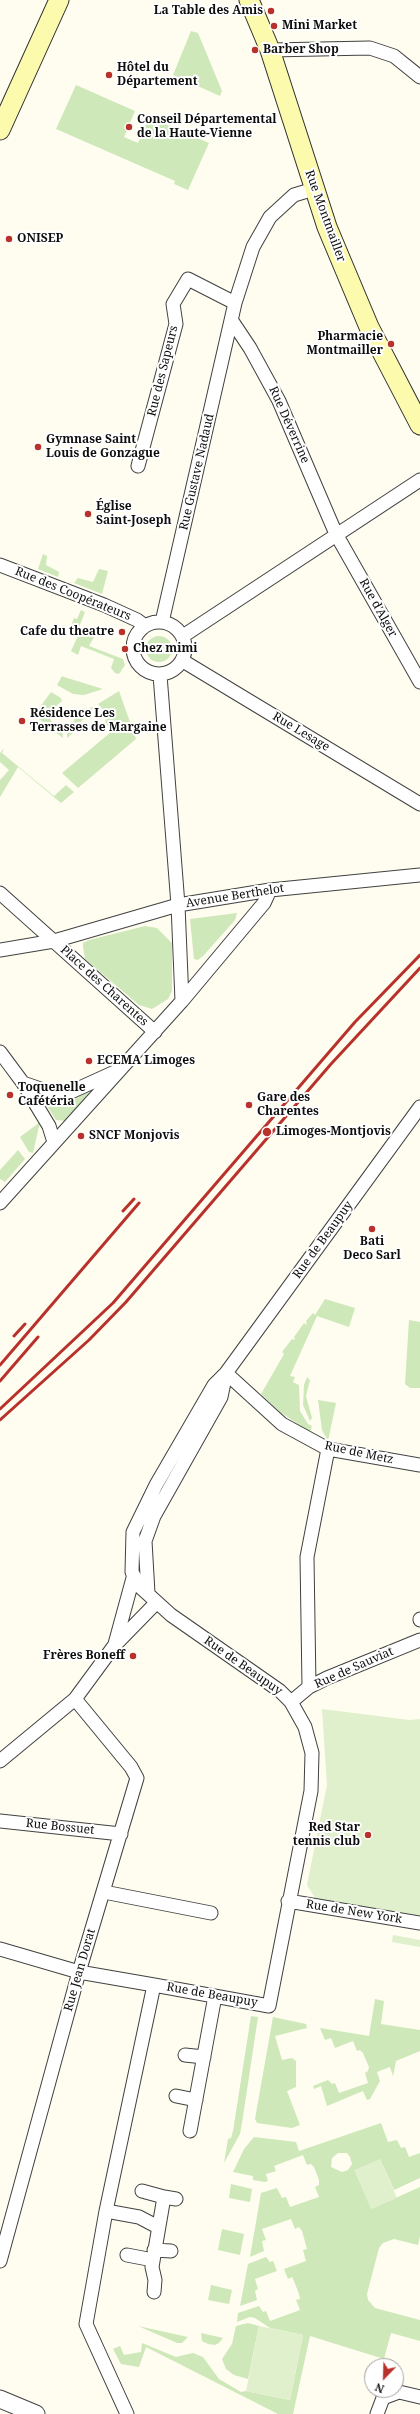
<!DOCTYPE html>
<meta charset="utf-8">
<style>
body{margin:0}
#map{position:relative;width:420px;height:2414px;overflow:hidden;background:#fefdef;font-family:"Noto Serif",serif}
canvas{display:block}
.north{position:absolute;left:364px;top:2358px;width:40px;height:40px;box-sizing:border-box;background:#fff;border:1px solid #9f9f9f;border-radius:50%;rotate:203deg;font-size:11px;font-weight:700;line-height:16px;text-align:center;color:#0e0e0e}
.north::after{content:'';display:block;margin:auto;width:14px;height:18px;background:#b9312b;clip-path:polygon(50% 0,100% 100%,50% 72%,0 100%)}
</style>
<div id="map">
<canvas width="420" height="2414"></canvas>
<div class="north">N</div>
</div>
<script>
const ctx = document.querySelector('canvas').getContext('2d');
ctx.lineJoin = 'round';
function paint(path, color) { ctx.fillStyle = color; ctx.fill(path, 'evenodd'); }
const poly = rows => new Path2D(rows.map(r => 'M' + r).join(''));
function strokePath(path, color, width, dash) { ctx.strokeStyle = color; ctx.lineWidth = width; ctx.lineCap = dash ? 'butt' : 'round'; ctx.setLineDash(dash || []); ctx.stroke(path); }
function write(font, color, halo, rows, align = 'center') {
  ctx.font = font + ' "Noto Serif",serif'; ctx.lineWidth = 4; ctx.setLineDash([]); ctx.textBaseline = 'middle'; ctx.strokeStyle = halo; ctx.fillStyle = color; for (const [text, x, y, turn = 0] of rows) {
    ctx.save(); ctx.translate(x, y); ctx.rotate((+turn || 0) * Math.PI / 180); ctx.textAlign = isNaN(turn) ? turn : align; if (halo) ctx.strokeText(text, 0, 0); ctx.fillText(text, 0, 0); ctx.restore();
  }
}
paint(poly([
 [191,31,198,33,222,91,220,96,173,75],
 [76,85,135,111,124,137,138,143,149,117,209,143,188,190,174,184,175,181,56,129],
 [43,554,47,556,46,565,59,572,58,577,38,569],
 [99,569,108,571,102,594,74,583,78,578,93,582],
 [81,610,85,612,78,630,94,637,89,646,123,659,125,665,119,674,115,673,111,668,114,659,81,646,78,655,71,651,78,636,69,631,74,618,77,619],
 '146 649a13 13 0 1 1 26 0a13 13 0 1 1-26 0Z',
 [62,676,64,677,103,689,84,695,73,694,57,685],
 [119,691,136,739,78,788,62,773,111,732,105,721,107,719,104,715,106,713,98,704],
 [51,692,61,698,62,701,48,713,37,711],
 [95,707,73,730,74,732,67,738,67,726,74,721,76,712,81,709],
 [49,717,53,724,62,728,63,738,38,718],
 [4,748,2,753,54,796,66,785,74,792,61,803,18,767,0,797,0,780,9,770,0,762,0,753],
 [237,913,235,920,204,955,198,960,194,959,190,919],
 [145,926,157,928,172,943,172,991,168,999,152,1009,139,1005,85,959,83,947,83,943,89,940],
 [87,1092,90,1093,65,1121,56,1120,45,1103,47,1100,74,1099],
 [40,1122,33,1153,29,1152,20,1137],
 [18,1150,25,1159,5,1182,0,1179,0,1170],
 [325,1299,355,1308,349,1327,317,1316,290,1376,295,1377,293,1382,299,1385,300,1411,308,1424,312,1426,310,1432,280,1412,261,1394,284,1354,282,1352,292,1339,295,1340,294,1337,304,1323,307,1325,306,1321,313,1313,315,1315],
 [409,1320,420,1322,420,1388,410,1388,405,1384],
 [307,1377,310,1380,306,1396,312,1418,310,1421,303,1405,304,1385],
 [318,1400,336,1403,328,1441,322,1430],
 [375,1999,384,2001,381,2024,420,2030,420,2051,396,2061,393,2076,390,2067,377,2072,380,2081,370,2099,367,2100,363,2091,327,2106,321,2086,314,2089,313,2086,328,2080,332,2084,335,2083,339,2093,368,2083,365,2073,368,2071,369,2067,363,2053,360,2050,357,2051,353,2041,335,2048,331,2038,325,2040,320,2028,369,2036],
 [251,2016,258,2017,242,2123,240,2134,224,2163,228,2139,231,2138,233,2131],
 [273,2017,306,2024,307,2028,275,2036,282,2060,292,2058,296,2061,296,2087,287,2091,300,2125,292,2128,257,2123,255,2119],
 [381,2123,388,2142,397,2140,401,2148,405,2147,409,2157,420,2153,420,2178,394,2190,380,2159,371,2209,420,2187,420,2236,418,2245,394,2239,383,2243,379,2248,367,2294,368,2300,375,2308,420,2320,420,2341,391,2333,384,2359,310,2336,293,2414,278,2414,146,2347,139,2367,121,2364,113,2349,120,2346,124,2355,141,2352,142,2343,176,2357,193,2353,203,2357,219,2379,241,2392,246,2391,290,2400,303,2335,270,2328,255,2318,250,2317,237,2322,238,2313,259,2306,263,2312,266,2311,270,2321,300,2310,296,2300,300,2299,299,2294,294,2281,292,2277,288,2279,284,2269,306,2261,303,2250,307,2249,302,2231,299,2227,295,2229,291,2219,262,2229,266,2240,262,2241,264,2251,250,2257,261,2193,277,2188,282,2198,286,2197,290,2207,319,2197,315,2187,319,2185,319,2180,314,2167,311,2164,307,2165,303,2155,274,2166,276,2171,266,2174,268,2181,265,2182,253,2180,253,2176,233,2172,244,2149,254,2137,296,2142,299,2151],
 [338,2153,347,2153,350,2157,352,2164,348,2170,342,2172,331,2167,332,2158],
 [231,2184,252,2189,250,2202,229,2198],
 [222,2229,244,2234,240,2255,218,2250],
 [266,2257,270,2262,273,2261,277,2271,255,2279,258,2289,255,2291,257,2300,240,2306,248,2264],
 [211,2285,232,2290,229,2304,208,2300],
 [248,2323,259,2326,248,2379,234,2375,226,2369,222,2359,232,2344,236,2326],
 [138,2326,188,2337,182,2343,177,2343],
 [201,2333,223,2338,219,2343,215,2345,208,2344,202,2341]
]), '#cee8ba');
paint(poly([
 [322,1709,409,1720,420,1719,420,1916,317,1901,307,1885,327,1785],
 [393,1935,420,1940,420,1947,392,1942],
 [380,2159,397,2198,371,2209,354,2170],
 [259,2326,303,2335,290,2400,246,2391]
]), '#e0efcc');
const minor = poly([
 [270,50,370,48,394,56,420,77],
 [232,321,250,348,279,401,336,534,420,682],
 [138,466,176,324,173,304,188,279,235,303],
 [0,565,104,605,137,620,145,626],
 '133 648a26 26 0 1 1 52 0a26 26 0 1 1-52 0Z',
 [162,622,235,303,253,247,270,217,294,195,314,189],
 [183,636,420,480],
 [183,661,420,804],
 [160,675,178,905,182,1001],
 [0,893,155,1032],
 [0,950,54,941,178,905,270,890,420,875],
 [0,1052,23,1083,49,1126,54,1142],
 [23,1083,55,1094,73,1091,117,1071],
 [0,1203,182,1001,264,903,270,890],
 [226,1373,282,1424,328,1449,420,1465],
 [148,1593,145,1541,154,1516,221,1397,226,1373],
 [420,1619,420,1620],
 [115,1644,133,1578],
 [309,1687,307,1557,328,1449],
 [291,1702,309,1687,327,1678,420,1640],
 [0,1761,75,1699,114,1646,156,1603],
 [0,1821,121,1834],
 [104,1892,211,1913],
 [288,1901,420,1923],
 [0,1949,79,1972,154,1985],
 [185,2055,204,2057],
 [176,2096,196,2100],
 [190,2131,215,1996],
 [142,2191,164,2197,152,2267,155,2280,154,2292],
 [164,2197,176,2199],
 [106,2211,139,2217,158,2227],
 [154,2250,171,2251],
 [127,2255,153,2260],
 [0,2261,79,1972,137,1778,131,1767,75,1699],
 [127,2414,86,2324,106,2211,154,1985,269,2006,311,1791,312,1753,305,1727,291,1702,280,1691,171,1615,139,1586,132,1572,133,1532,156,1485,214,1385,226,1373,420,1107],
 [377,2414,383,2398,399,2392,420,2397]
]);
const tertiary = poly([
 [0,2399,36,2414]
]);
const secondary = poly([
 [249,0,270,50,327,227,369,327,420,425],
 [0,130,59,0]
]);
strokePath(minor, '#414141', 15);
strokePath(tertiary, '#414141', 19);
strokePath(secondary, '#303030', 21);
strokePath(minor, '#fff', 13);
strokePath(tertiary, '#fff', 17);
strokePath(secondary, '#fcfaad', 19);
strokePath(poly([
 [123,1211,134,1199],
 [14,1336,25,1324],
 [0,1365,139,1203],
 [0,1381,38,1337],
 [0,1409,113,1303,355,1022,420,955],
 [0,1420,89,1340,126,1302,331,1064,420,968]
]), '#b9312b', 3);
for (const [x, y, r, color] of [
 [271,11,4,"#b9312b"],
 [274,26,4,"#b9312b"],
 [255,50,4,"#b9312b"],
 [109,75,4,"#b9312b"],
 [129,127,4,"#b9312b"],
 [9,239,4,"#b9312b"],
 [391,344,4,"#b9312b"],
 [38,447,4,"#b9312b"],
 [88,514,4,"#b9312b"],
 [122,632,4,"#b9312b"],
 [125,649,4,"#b9312b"],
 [22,721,4,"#b9312b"],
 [89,1061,4,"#b9312b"],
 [10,1095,4,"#b9312b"],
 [249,1105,4,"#b9312b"],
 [267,1132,5,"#b9312b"],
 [81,1136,4,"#b9312b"],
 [372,1229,4,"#b9312b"],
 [133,1656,4,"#b9312b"],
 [368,1835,4,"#b9312b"]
]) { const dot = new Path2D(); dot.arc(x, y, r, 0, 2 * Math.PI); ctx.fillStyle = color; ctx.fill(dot); strokePath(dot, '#fff', 1.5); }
write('bold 12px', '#0e0e0e', '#fff', [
 ["La Table des Amis",263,11,"right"],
 ["Mini Market",282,26],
 ["Barber Shop",263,50],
 ["Hôtel du",117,68],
 ["Département",117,82],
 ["Conseil Départemental",137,120],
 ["de la Haute-Vienne",137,134],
 ["ONISEP",17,239],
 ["Pharmacie",383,337,"right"],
 ["Montmailler",383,351,"right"],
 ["Gymnase Saint",46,440],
 ["Louis de Gonzague",46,454],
 ["Église",96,507],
 ["Saint-Joseph",96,521],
 ["Cafe du theatre",114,632,"right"],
 ["Chez mimi",133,649],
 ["Résidence Les",30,714],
 ["Terrasses de Margaine",30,728],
 ["ECEMA Limoges",97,1061],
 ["Toquenelle",18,1088],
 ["Cafétéria",18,1102],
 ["Gare des",257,1098],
 ["Charentes",257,1112],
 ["Limoges-Montjovis",276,1132],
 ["SNCF Monjovis",89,1136],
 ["Bati",372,1242,"center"],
 ["Deco Sarl",372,1256,"center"],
 ["Frères Boneff",125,1656,"right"],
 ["Red Star",360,1828,"right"],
 ["tennis club",360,1842,"right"]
], 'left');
write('12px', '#0e0e0e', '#fff', [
 ["Rue Montmailler",325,216,70],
 ["Rue des Sapeurs",163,371,-76],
 ["Rue Déverrine",289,425,66],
 ["Rue Gustave Nadaud",197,472,-77],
 ["Rue des Coopérateurs",73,594,22],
 ["Rue d'Alger",378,608,61],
 ["Rue Lesage",301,732,31],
 ["Avenue Berthelot",235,896,-9],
 ["Place des Charentes",104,986,42],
 ["Rue de Beaupuy",323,1240,-54],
 ["Rue de Metz",359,1453,12],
 ["Rue de Beaupuy",243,1666,35],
 ["Rue de Sauviat",354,1668,-24],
 ["Rue Bossuet",60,1827,6],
 ["Rue de New York",354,1912,9],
 ["Rue Jean Dorat",80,1970,-74],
 ["Rue de Beaupuy",212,1995,10]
]);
</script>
